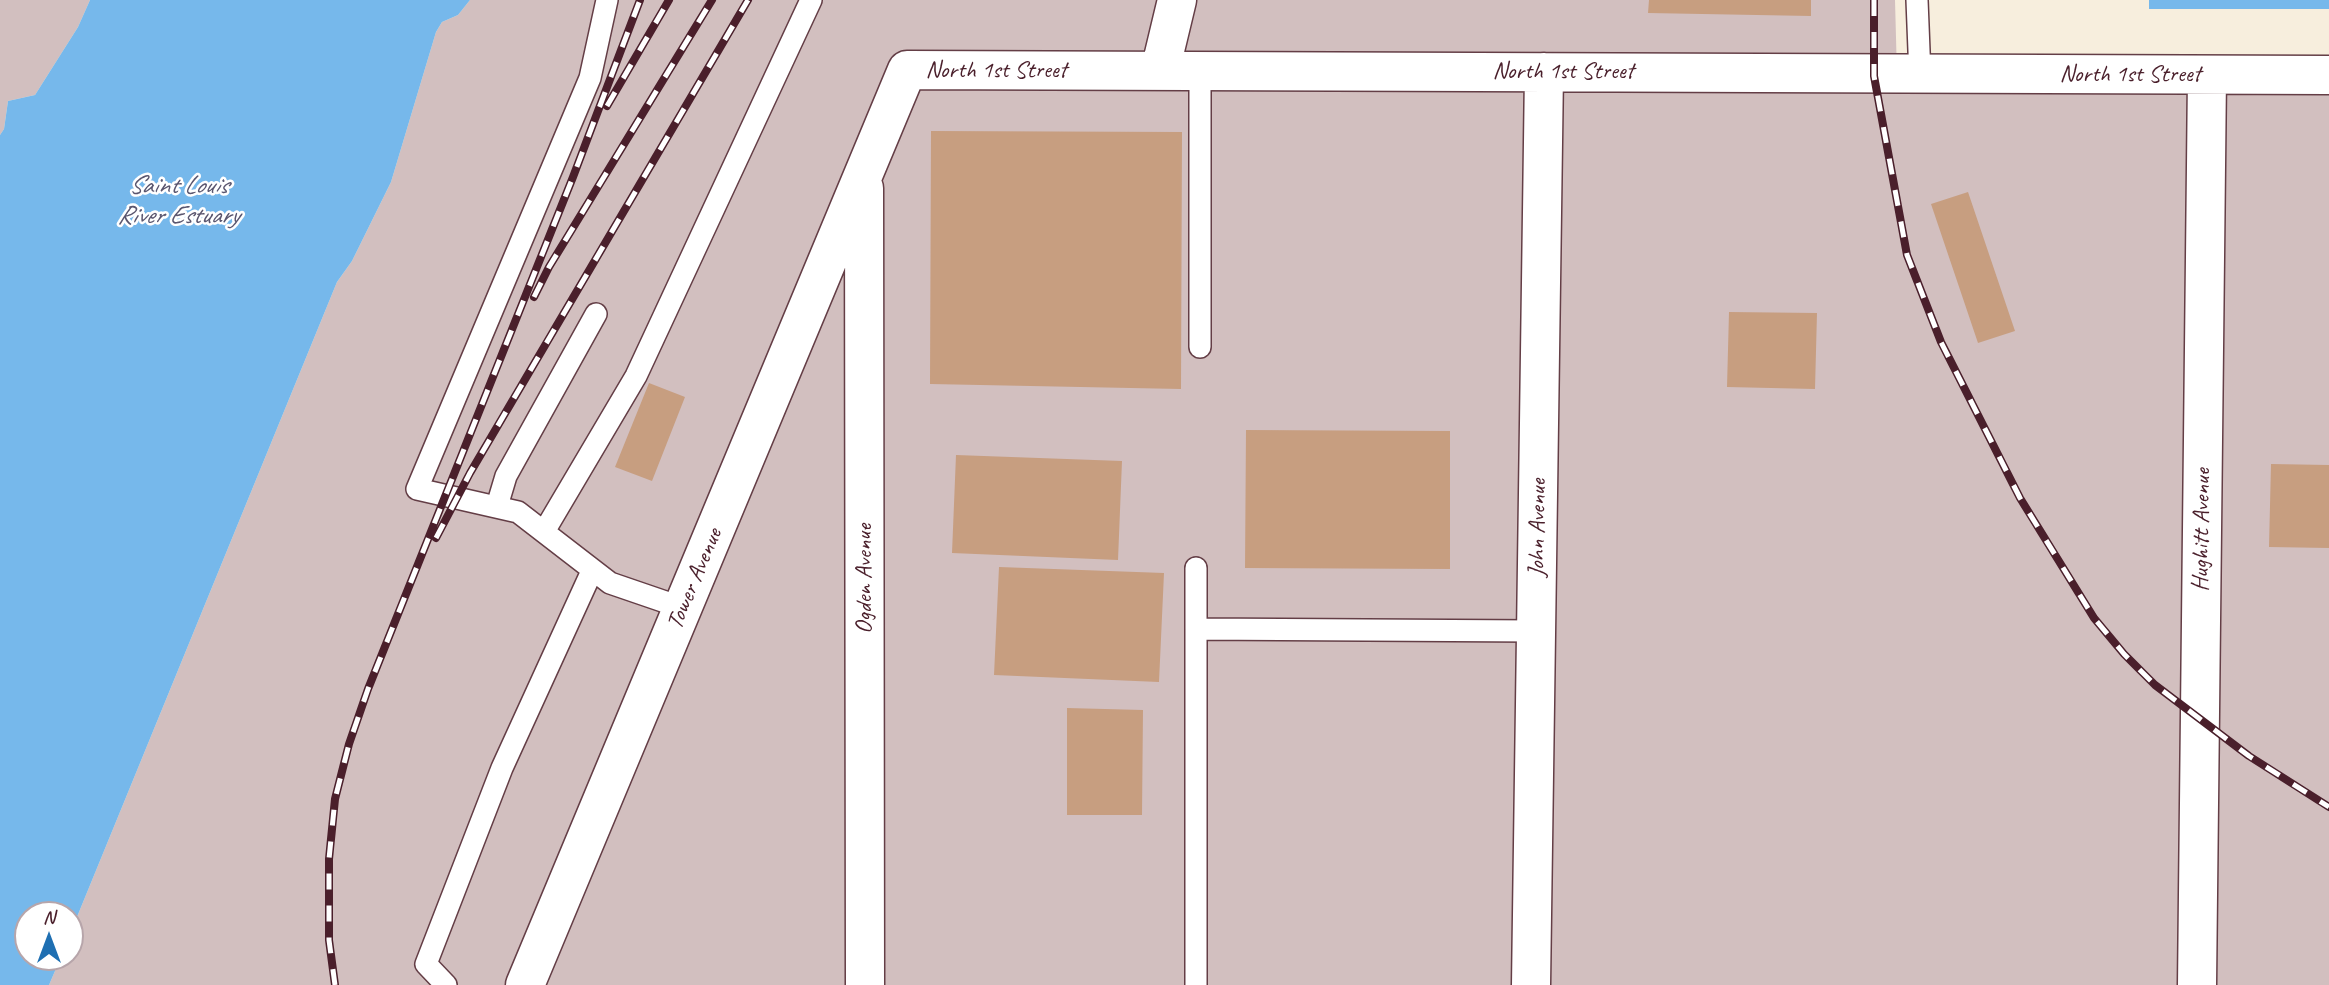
<!DOCTYPE html>
<style>
body{margin:0}
#map{position:relative;width:2329px;height:985px;overflow:hidden;background:#f7eedd;font-family:Caveat,sans-serif}
canvas{display:block}
.north{position:absolute;left:14px;top:901px;width:70px;height:70px;box-sizing:border-box;background:#fff;border:2px solid #b7a5aa;border-radius:50%;rotate:0deg;font-size:19px;font-weight:700;line-height:28px;text-align:center;color:#4a1f2b}
.north::after{content:'';display:block;margin:auto;width:24px;height:32px;background:#1f6fb2;clip-path:polygon(50% 0,100% 100%,50% 72%,0 100%)}
</style>
<div id="map">
<canvas width="2329" height="985"></canvas>
<div class="north">N</div>
</div>
<script>
const ctx = document.querySelector('canvas').getContext('2d');
ctx.lineJoin = 'round';
function paint(path, color) { ctx.fillStyle = color; ctx.fill(path, 'evenodd'); }
const poly = rows => new Path2D(rows.map(r => 'M' + r).join(''));
function strokePath(path, color, width, dash) { ctx.strokeStyle = color; ctx.lineWidth = width; ctx.lineCap = dash ? 'butt' : 'round'; ctx.setLineDash(dash || []); ctx.stroke(path); }
function write(font, color, halo, rows, align = 'center') {
  ctx.font = font + ' Caveat,sans-serif'; ctx.lineWidth = 5; ctx.setLineDash([]); ctx.textBaseline = 'middle'; ctx.strokeStyle = halo; ctx.fillStyle = color; for (const [text, x, y, turn = 0] of rows) {
    ctx.save(); ctx.translate(x, y); ctx.rotate((+turn || 0) * Math.PI / 180); ctx.textAlign = isNaN(turn) ? turn : align; if (halo) ctx.strokeText(text, 0, 0); ctx.fillText(text, 0, 0); ctx.restore();
  }
}
paint(poly([
 [0,0,90,0,78,27,35,95,8,101,4,129,0,135],
 [470,0,1895,0,1897,75,2329,75,2329,985,49,985,61,957,70,957,70,934,337,282,352,261,391,182,436,32,442,22,458,15]
]), '#d2bfbf');
paint(poly([
 [90,0,470,0,458,15,442,22,436,32,391,182,352,261,337,282,70,934,70,915,28,915,28,957,61,957,49,985,0,985,0,135,4,129,8,101,35,95,78,27],
 [2149,0,2329,0,2329,9,2149,9]
]), '#76b8eb');
paint(poly([
 [1649,0,1811,0,1811,16,1648,13],
 [931,131,1182,132,1181,389,930,384],
 [1968,192,2015,331,1978,343,1931,204],
 [1729,312,1817,313,1815,389,1727,387],
 [649,383,685,397,652,481,615,467],
 [1246,430,1450,431,1450,569,1245,568],
 [956,455,1122,461,1118,560,952,553],
 [2271,464,2329,465,2329,548,2269,547],
 [999,567,1164,573,1159,682,994,675],
 [1067,708,1143,710,1142,815,1067,815]
]), '#c79e80');
const service = poly([
 [607,0,590,78,417,489,518,512,610,583,683,608],
 [1917,0,1920,76],
 [1200,71,1200,347],
 [497,506,506,476,596,314],
 [545,530,636,376,811,0],
 [1196,568,1196,985],
 [1196,629,1536,631],
 [446,985,426,964,502,768,592,571]
]);
const minor = poly([
 [1160,71,1177,0],
 [864,188,865,985],
 [525,985,907,70,2329,75],
 [1531,985,1544,72],
 [2197,985,2207,75]
]);
strokePath(service, '#643e46', 24);
strokePath(minor, '#643e46', 41);
strokePath(service, '#fff', 21);
strokePath(minor, '#fff', 38);
const rail = poly([
 [1874,0,1874,76,1907,255,1941,342,2020,498,2094,618,2124,654,2155,685,2249,756,2329,807],
 [607,106,669,0],
 [534,297,549,267,712,0],
 [436,538,470,473,748,0],
 [335,985,329,940,329,859,335,799,349,744,368,689,573,177,640,0]
]);
strokePath(rail, '#4a1f2b', 8);
strokePath(rail, '#fff', 5, [16]);
write('24px', '#4a1f2b', '#fff', [
 ["North 1st Street",996,71],
 ["North 1st Street",1563,72],
 ["North 1st Street",2130,75],
 ["John Avenue",1538,528,-89],
 ["Hughitt Avenue",2202,530,-89],
 ["Tower Avenue",695,579,-67],
 ["Ogden Avenue",865,579,-90]
]);
write('italic 26px', '#59556e', '#fff', [
 ["Saint Louis",178,186],
 ["River Estuary",178,216]
]);
</script>
